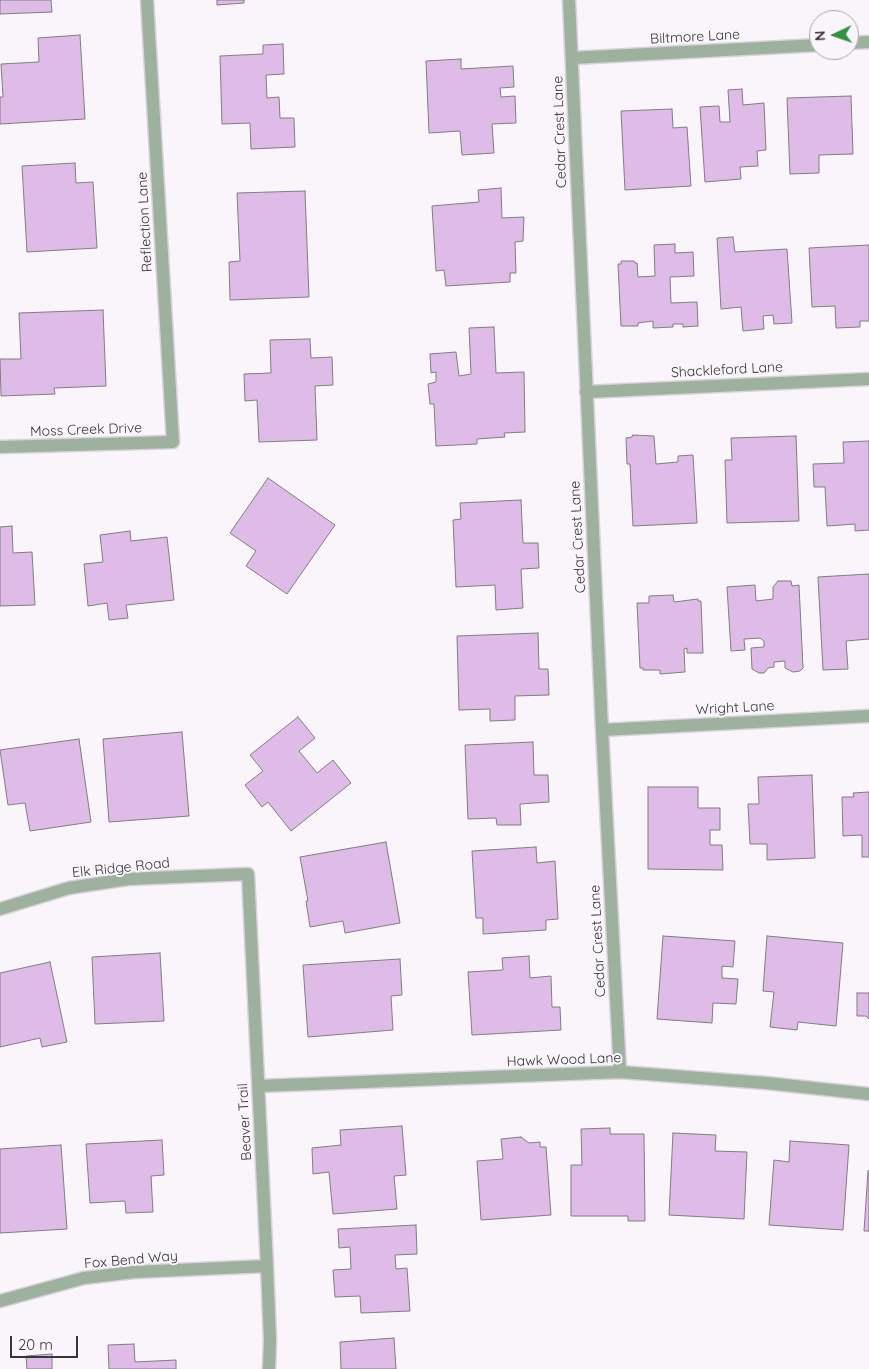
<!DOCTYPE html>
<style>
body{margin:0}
#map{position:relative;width:869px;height:1369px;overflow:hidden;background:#f9f5fa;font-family:Quicksand,sans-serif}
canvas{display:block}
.north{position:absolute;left:809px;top:10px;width:50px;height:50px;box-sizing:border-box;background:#f9f5fa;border:1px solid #aca9ac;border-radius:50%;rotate:267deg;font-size:14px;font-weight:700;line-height:20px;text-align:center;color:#383638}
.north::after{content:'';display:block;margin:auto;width:18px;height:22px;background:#359041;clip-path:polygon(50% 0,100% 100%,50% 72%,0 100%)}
.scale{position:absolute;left:10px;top:1336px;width:68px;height:22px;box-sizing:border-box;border:2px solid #383638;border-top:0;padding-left:6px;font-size:15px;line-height:18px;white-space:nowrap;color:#383638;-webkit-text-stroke:4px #f9f5fa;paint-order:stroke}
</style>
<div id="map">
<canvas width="869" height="1369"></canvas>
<div class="north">N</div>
<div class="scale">20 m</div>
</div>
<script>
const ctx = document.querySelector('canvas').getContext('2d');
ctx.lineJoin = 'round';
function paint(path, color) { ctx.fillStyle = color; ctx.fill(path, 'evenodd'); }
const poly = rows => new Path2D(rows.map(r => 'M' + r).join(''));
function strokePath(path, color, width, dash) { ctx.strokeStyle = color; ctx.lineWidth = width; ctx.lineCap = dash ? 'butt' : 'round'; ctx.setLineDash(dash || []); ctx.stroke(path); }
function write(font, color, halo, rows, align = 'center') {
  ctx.font = font + ' Quicksand,sans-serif'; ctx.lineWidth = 4; ctx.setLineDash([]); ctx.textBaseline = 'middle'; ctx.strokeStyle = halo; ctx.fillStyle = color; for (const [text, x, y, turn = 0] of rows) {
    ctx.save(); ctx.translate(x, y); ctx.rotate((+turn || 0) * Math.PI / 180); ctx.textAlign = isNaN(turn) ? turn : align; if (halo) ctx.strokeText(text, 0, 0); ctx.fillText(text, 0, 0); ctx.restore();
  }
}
const building = poly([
 [0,0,51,0,52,12,0,14,0,0],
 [217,0,244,0,244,3,217,5,217,0],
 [80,35,85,119,0,124,0,97,3,97,1,64,39,62,38,38,80,35],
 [283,44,284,74,266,75,267,98,279,97,280,118,294,118,295,147,251,149,250,123,222,124,220,56,263,54,263,45,283,44],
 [461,59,461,69,513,66,514,87,500,88,501,97,515,96,516,123,492,124,494,153,462,155,460,131,429,133,426,61,461,59],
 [742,89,743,105,764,103,766,150,757,151,758,166,740,167,741,179,705,182,700,107,719,106,720,122,730,122,728,90,742,89],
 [851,96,853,154,819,155,819,173,790,174,787,98,851,96],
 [672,109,673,128,687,127,691,186,625,190,621,111,672,109],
 [75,163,76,183,93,182,97,248,27,252,22,166,75,163],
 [501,188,502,218,524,217,523,241,515,242,516,273,510,273,510,282,446,286,444,270,436,271,432,206,479,202,478,190,501,188],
 [305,191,309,297,230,300,229,262,240,261,237,193,305,191],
 [733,237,735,252,787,249,792,323,774,324,773,315,763,316,764,329,743,331,741,307,721,309,717,238,733,237],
 [675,244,675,253,693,252,694,276,670,277,671,303,697,302,698,326,683,327,683,324,673,324,673,327,653,328,653,321,638,323,638,326,621,326,618,264,621,264,621,261,634,261,635,263,637,263,638,277,655,276,654,245,675,244],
 [869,245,869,321,860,321,860,327,836,328,835,306,812,307,809,248,869,245],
 [103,310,106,386,54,388,55,394,1,396,0,359,21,359,19,313,103,310],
 [494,327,496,373,524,372,525,432,504,433,505,437,477,439,477,444,436,446,434,404,430,404,428,384,436,382,436,372,431,373,430,354,456,352,459,376,471,374,469,328,494,327],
 [310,339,311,358,332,357,333,385,315,386,317,440,259,442,257,400,245,401,244,374,271,373,270,340,310,339],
 [633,435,654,436,656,464,678,462,678,456,693,455,697,523,633,526,630,464,627,464,626,438,632,437,633,435],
 [796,436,799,521,727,523,725,460,732,460,731,438,796,436],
 [869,441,869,530,855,531,855,524,827,526,825,487,814,487,813,464,844,463,843,442,869,441],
 [268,478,335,525,287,594,246,566,256,551,230,533,268,478],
 [521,500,523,543,538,543,539,568,521,569,523,608,496,610,495,585,456,587,453,520,461,519,460,503,521,500],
 [12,526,13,553,32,552,35,605,0,606,0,527,12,526],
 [130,531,131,541,167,537,174,600,126,605,128,618,109,620,107,603,88,606,84,564,103,562,100,535,130,531],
 [869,574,869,639,846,641,848,669,823,670,818,577,869,574],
 [778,581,791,581,792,586,799,585,803,668,800,671,793,672,785,668,785,661,774,662,774,667,768,668,764,673,759,673,752,669,751,648,764,647,764,641,760,638,744,639,745,650,731,651,727,587,755,585,756,601,773,599,773,587,778,581],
 [673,595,674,602,698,599,698,601,701,601,703,653,687,653,687,648,684,649,685,672,660,674,660,670,643,670,643,668,640,668,637,603,649,603,649,596,673,595],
 [538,633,539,669,548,669,549,695,515,696,515,720,490,721,490,709,459,710,457,636,538,633],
 [298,717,315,738,299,751,317,773,333,760,351,783,291,831,268,802,262,807,245,785,263,771,250,755,298,717],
 [182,732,189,816,109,822,103,739,182,732],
 [79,739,91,822,30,831,25,803,8,805,0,750,79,739],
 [533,742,534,775,548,775,549,802,520,804,521,825,497,825,496,818,468,819,465,745,533,742],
 [812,775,815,858,767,860,767,844,750,844,748,804,759,804,758,777,812,775],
 [648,787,698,787,698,808,720,808,720,830,710,830,710,845,722,845,723,870,648,869,648,787],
 [869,792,869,857,862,857,862,835,843,836,842,797,854,797,853,793,869,792],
 [386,842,400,923,345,933,343,921,310,927,306,901,308,901,300,857,386,842],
 [536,847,537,863,555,861,558,919,546,920,546,930,483,934,483,918,476,918,472,851,536,847],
 [663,936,735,941,733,967,722,966,722,978,738,979,736,1004,713,1003,712,1023,657,1019,663,936],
 [767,936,843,943,836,1026,798,1022,797,1030,770,1027,774,992,763,991,767,936],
 [160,953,164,1021,95,1024,92,957,160,953],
 [529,956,530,978,551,976,552,1007,560,1007,561,1030,472,1035,468,972,503,970,502,958,529,956],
 [400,959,402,995,391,996,393,1030,308,1037,303,965,400,959],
 [50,962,67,1042,42,1047,40,1038,0,1047,0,973,50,962],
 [857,993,869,993,869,1019,866,1016,857,1016,857,993],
 [402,1126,406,1175,394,1176,397,1209,333,1214,329,1172,313,1174,312,1148,341,1145,340,1130,402,1126],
 [610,1128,610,1134,644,1134,645,1221,628,1221,628,1216,571,1216,571,1165,582,1165,581,1129,610,1128],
 [673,1133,716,1135,715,1151,747,1152,744,1219,669,1215,673,1133],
 [521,1137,529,1143,540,1142,540,1147,546,1147,551,1215,481,1220,477,1161,503,1159,501,1139,521,1137],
 [162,1140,164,1175,151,1176,153,1212,126,1213,125,1201,90,1203,86,1144,162,1140],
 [790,1141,849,1145,843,1230,769,1225,774,1160,789,1162,790,1141],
 [61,1145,67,1229,0,1233,0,1149,61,1145],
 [868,1171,869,1171,869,1231,864,1231,868,1171],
 [416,1225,417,1254,395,1255,396,1269,407,1268,410,1311,361,1313,360,1296,335,1297,333,1270,351,1269,350,1247,339,1248,338,1229,416,1225],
 [394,1338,396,1369,341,1369,340,1342,394,1338],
 [134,1344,135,1362,176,1360,176,1369,109,1369,108,1345,134,1344],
 [52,1354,52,1369,27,1369,26,1356,52,1354]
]);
paint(building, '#dfbbe7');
strokePath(building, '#807d81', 1);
const minor = poly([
 [569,0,602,730,620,1072],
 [849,43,869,42],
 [572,58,819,45],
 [586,392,869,379],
 [0,447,173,442,147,0],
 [602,730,869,716],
 [0,909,69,888,128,879,248,874,267,1266,270,1340,269,1369],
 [259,1086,620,1072,766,1083,869,1094],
 [0,1301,84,1278,134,1272,267,1266]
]);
strokePath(minor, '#d6d3d7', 15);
strokePath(minor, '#9eb09e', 12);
write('14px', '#383638', '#f9f5fa', [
 ["Biltmore Lane",695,37,-3],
 ["Cedar Crest Lane",560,132,-92],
 ["Reflection Lane",145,222,-93],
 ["Shackleford Lane",727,370,-3],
 ["Moss Creek Drive",86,430,-2],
 ["Cedar Crest Lane",578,537,-93],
 ["Wright Lane",735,708,-3],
 ["Elk Ridge Road",121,868,-6],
 ["Cedar Crest Lane",598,941,-93],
 ["Hawk Wood Lane",564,1060,-2],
 ["Beaver Trail",245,1122,-93],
 ["Fox Bend Way",131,1260,-5]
]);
</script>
